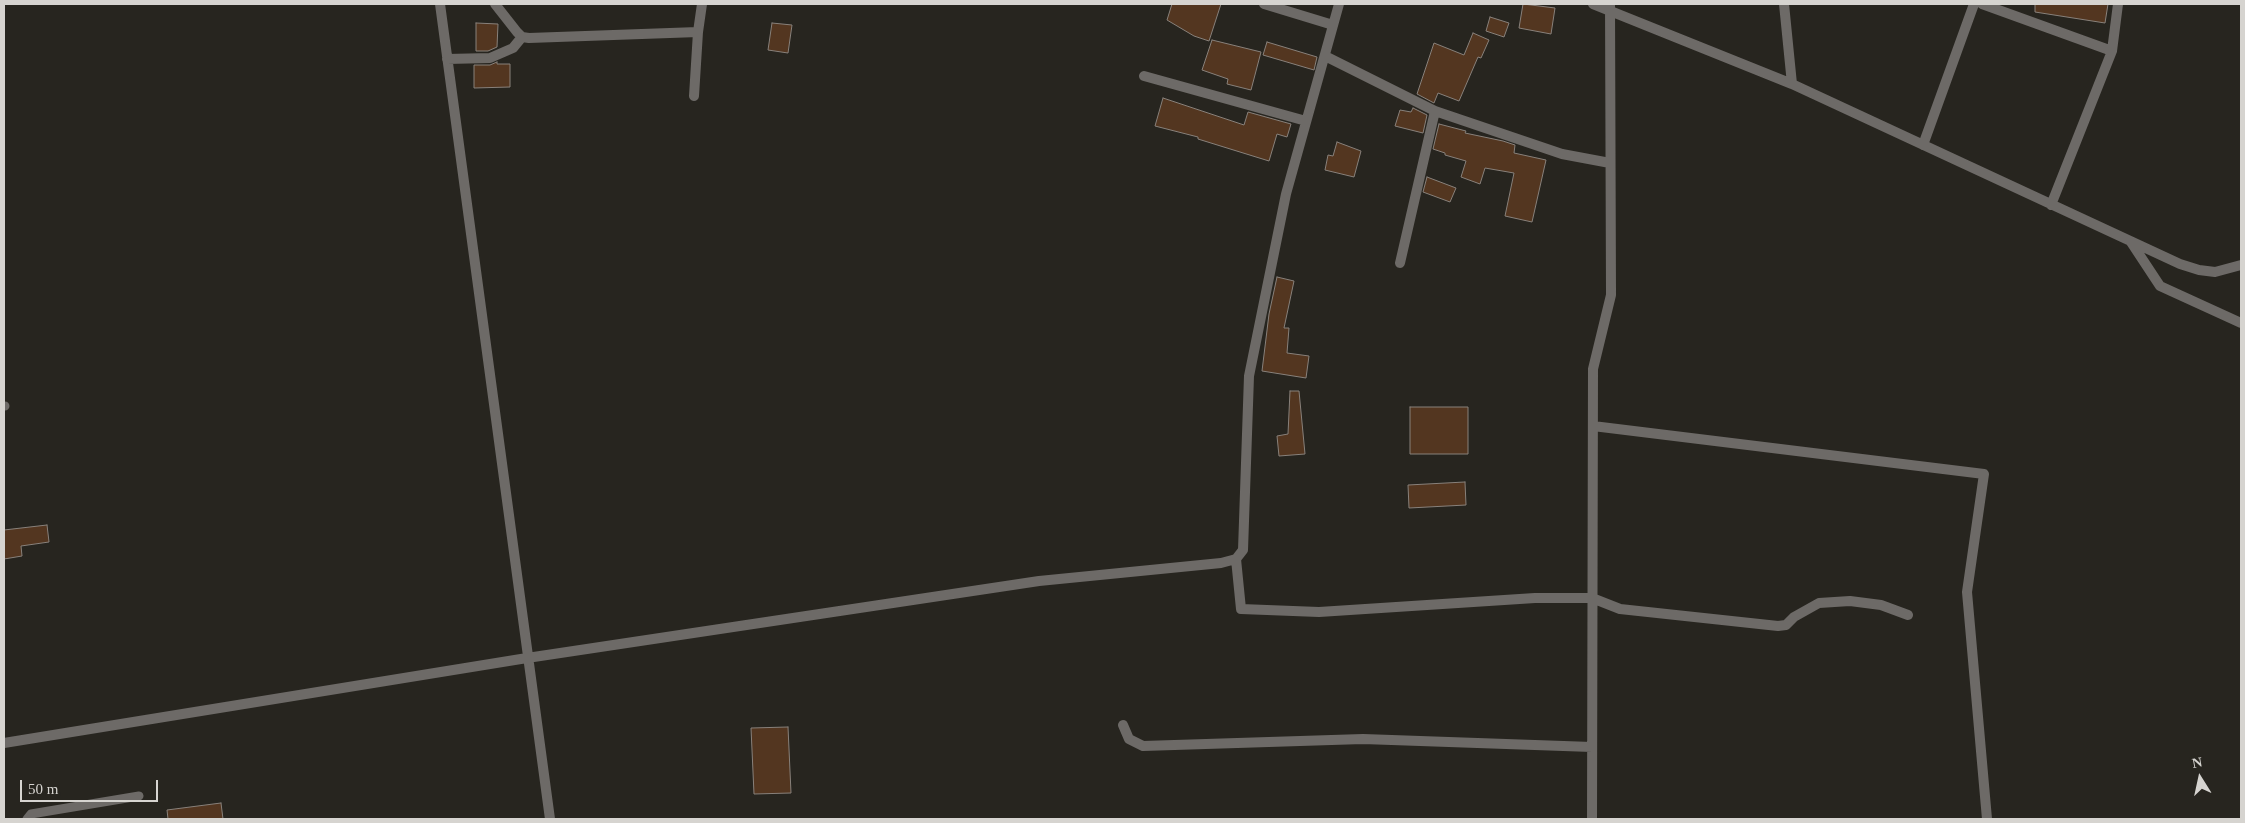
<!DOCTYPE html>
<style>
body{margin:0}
#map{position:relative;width:2245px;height:823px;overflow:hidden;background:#27251f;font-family:Georgia,serif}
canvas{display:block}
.frame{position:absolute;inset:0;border:5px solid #d6d4d0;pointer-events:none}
.north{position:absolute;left:2175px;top:753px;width:50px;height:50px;-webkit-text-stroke:4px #27251f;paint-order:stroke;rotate:350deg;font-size:14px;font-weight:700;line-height:20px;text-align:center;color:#d6d4d0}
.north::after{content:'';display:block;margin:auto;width:18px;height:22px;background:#d6d4d0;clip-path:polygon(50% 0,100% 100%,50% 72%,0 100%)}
.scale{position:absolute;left:20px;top:780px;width:138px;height:22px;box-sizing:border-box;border:2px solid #d6d4d0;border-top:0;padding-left:6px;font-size:15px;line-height:18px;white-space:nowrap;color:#d6d4d0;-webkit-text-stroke:4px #27251f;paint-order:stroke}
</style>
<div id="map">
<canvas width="2245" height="823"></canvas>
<div class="frame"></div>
<div class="north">N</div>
<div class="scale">50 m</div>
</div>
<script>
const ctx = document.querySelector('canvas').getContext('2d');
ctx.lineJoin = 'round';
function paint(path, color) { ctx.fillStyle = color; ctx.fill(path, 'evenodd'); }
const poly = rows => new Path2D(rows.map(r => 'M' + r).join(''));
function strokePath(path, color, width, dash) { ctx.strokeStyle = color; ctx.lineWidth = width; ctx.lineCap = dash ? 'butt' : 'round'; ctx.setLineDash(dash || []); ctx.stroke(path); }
const building = poly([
 [1172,4,1221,4,1209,41,1194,36,1167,20,1172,4],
 [1523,4,1555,8,1551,34,1519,28,1523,4],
 [2035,4,2108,4,2105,23,2035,12,2035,4],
 [1490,17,1509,23,1504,37,1486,31,1490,17],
 [476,23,498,24,497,47,488,51,476,51,476,23],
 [772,23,792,25,788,53,768,50,772,23],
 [1473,33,1489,40,1481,58,1478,57,1459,101,1438,93,1434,103,1417,94,1434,43,1464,55,1473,33],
 [1212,40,1261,52,1251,90,1227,84,1228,79,1202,70,1212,40],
 [1267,42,1317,57,1314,70,1263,55,1267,42],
 [497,62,497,64,510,64,510,87,474,88,474,65,490,65,497,62],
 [1163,98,1244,125,1248,112,1291,124,1287,137,1277,134,1269,161,1198,139,1198,137,1155,126,1163,98],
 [1413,108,1427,115,1423,133,1395,126,1400,110,1411,112,1413,108],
 [1439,124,1466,131,1465,133,1503,141,1515,145,1514,153,1546,160,1532,222,1505,216,1514,173,1485,168,1480,184,1461,177,1466,161,1445,155,1445,153,1433,149,1439,124],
 [1337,142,1361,151,1354,177,1325,170,1328,155,1333,156,1337,142],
 [1427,177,1456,188,1450,202,1423,192,1427,177],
 [1277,277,1294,281,1284,328,1289,328,1287,353,1309,356,1306,378,1262,371,1269,314,1277,277],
 [1290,391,1299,391,1305,454,1279,456,1277,436,1288,434,1290,391],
 [1410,407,1468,407,1468,454,1410,454,1410,407],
 [1465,482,1466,505,1409,508,1408,485,1465,482],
 [47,525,49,542,21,546,22,556,4,559,4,530,47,525],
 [788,727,791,793,754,794,751,728,788,727],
 [221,803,223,819,168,819,167,810,221,803]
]);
paint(building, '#533620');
strokePath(building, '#88817b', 1);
strokePath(poly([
 [4,406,5,406],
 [27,819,31,814,139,796]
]), '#6d6a67', 9);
strokePath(poly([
 [440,4,550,819],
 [495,4,517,32,522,37,529,38,698,32,702,4],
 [1264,4,1333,25],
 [1593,4,1792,84,2180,264,2199,270,2215,272,2241,265],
 [1784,4,1792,84],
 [1982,4,2112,51],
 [1325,56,1435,111,1562,154,1610,163],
 [447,59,490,58,513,48,522,37],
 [1144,76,1306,121],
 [694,96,698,32],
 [1923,145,1974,4],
 [2051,205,2112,51,2118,4],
 [2131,242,2160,286,2241,323],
 [1400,263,1435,111],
 [1593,426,1984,474,1967,592,1987,819],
 [1236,559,1241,609,1319,612,1535,598,1592,598,1620,609,1778,626,1786,625,1794,617,1819,603,1850,601,1881,605,1908,615],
 [1123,725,1129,739,1143,746,1363,739,1592,747],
 [4,743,527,658,1039,581,1221,563,1236,559,1243,550,1249,376,1286,194,1339,4],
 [1592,819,1593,369,1611,295,1610,4]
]), '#6d6a67', 10);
</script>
